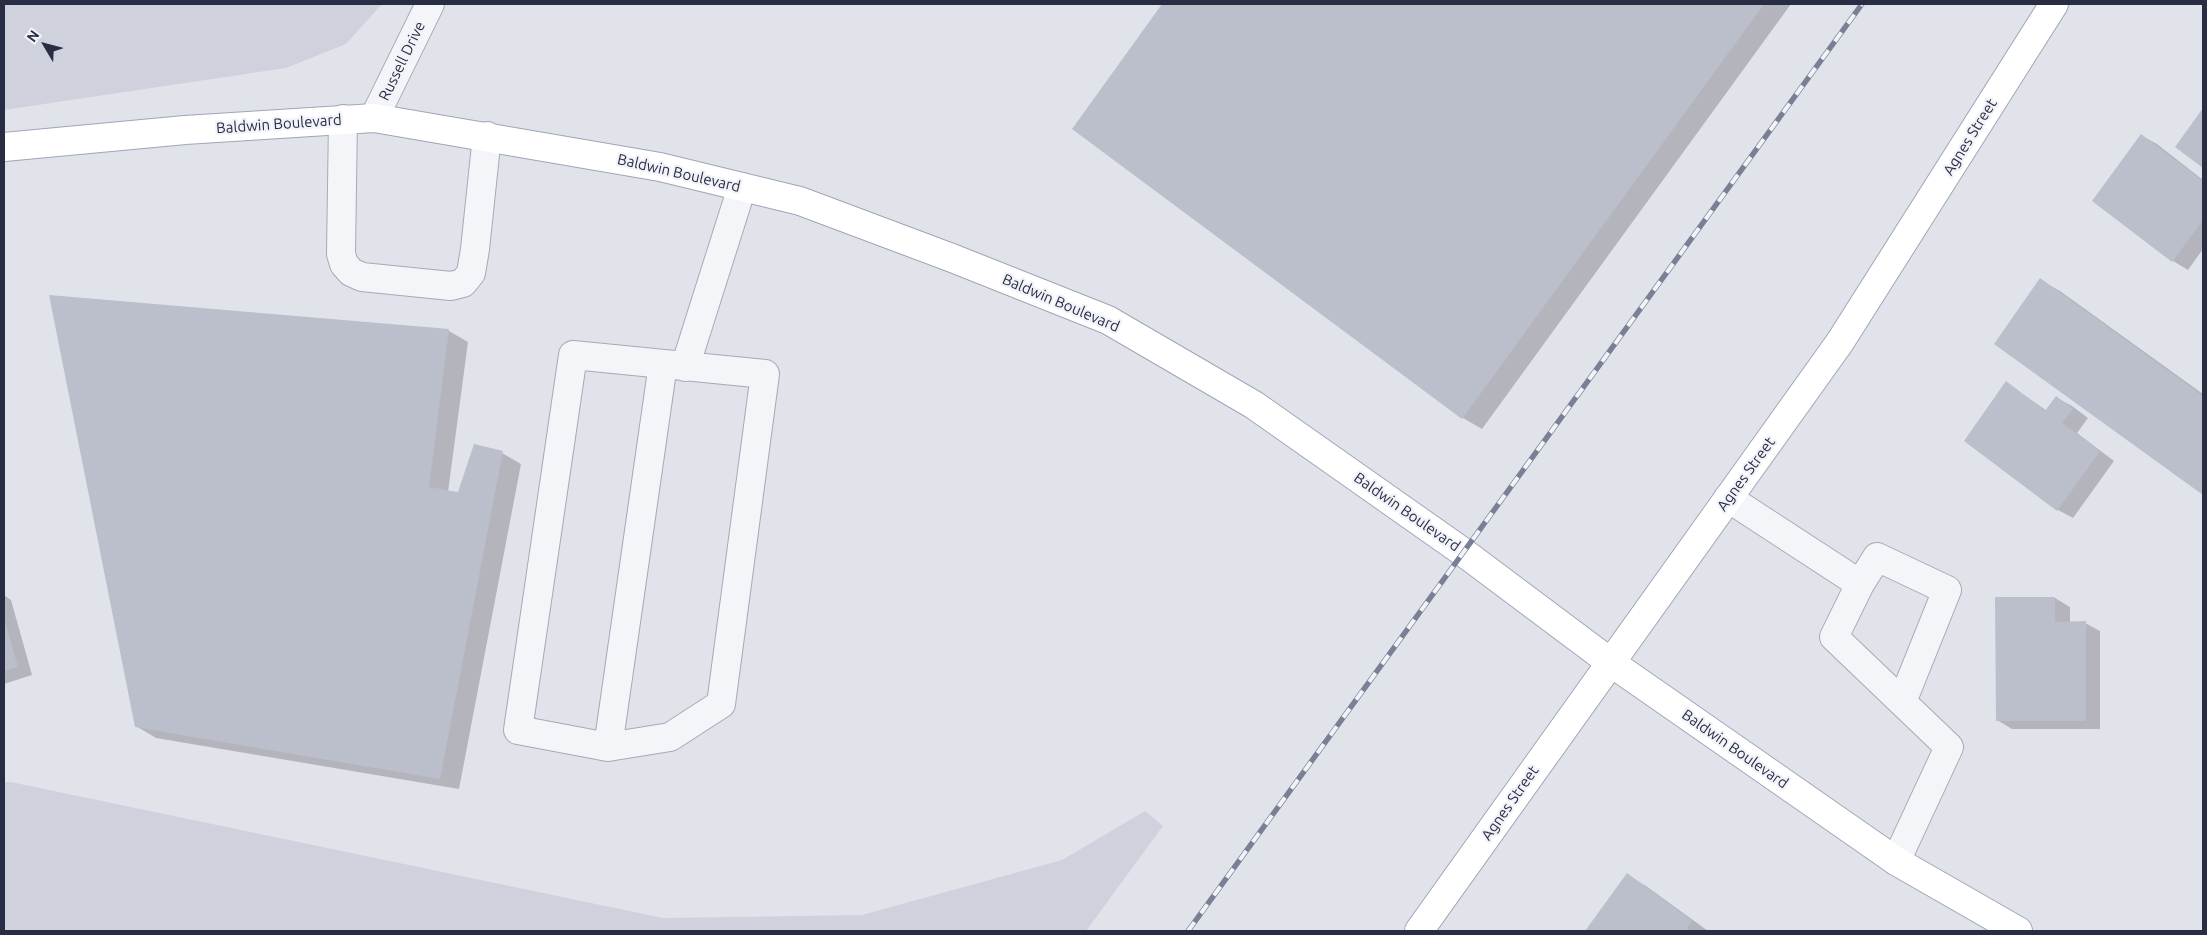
<!DOCTYPE html>
<style>
body{margin:0}
#map{position:relative;width:2207px;height:935px;overflow:hidden;background:#e1e3eb;font-family:Ubuntu,sans-serif}
canvas{display:block}
.frame{position:absolute;inset:0;border:5px solid #282d44;pointer-events:none}
.north{position:absolute;left:20px;top:20px;width:50px;height:50px;-webkit-text-stroke:4px #f1f3f8;paint-order:stroke;rotate:307deg;font-size:14px;font-weight:700;line-height:20px;text-align:center;color:#282d44}
.north::after{content:'';display:block;margin:auto;width:18px;height:22px;background:#282d44;clip-path:polygon(50% 0,100% 100%,50% 72%,0 100%)}
</style>
<div id="map">
<canvas width="2207" height="935"></canvas>
<div class="frame"></div>
<div class="north">N</div>
</div>
<script>
const ctx = document.querySelector('canvas').getContext('2d');
ctx.lineJoin = 'round';
function paint(path, color) { ctx.fillStyle = color; ctx.fill(path, 'evenodd'); }
const poly = rows => new Path2D(rows.map(r => 'M' + r).join(''));
function strokePath(path, color, width, dash) { ctx.strokeStyle = color; ctx.lineWidth = width; ctx.lineCap = dash ? 'butt' : 'round'; ctx.setLineDash(dash || []); ctx.stroke(path); }
function write(font, color, halo, rows, align = 'center') {
  ctx.font = font + ' Ubuntu,sans-serif'; ctx.lineWidth = 4.5; ctx.setLineDash([]); ctx.textBaseline = 'middle'; ctx.strokeStyle = halo; ctx.fillStyle = color; for (const [text, x, y, turn = 0] of rows) {
    ctx.save(); ctx.translate(x, y); ctx.rotate((+turn || 0) * Math.PI / 180); ctx.textAlign = isNaN(turn) ? turn : align; if (halo) ctx.strokeText(text, 0, 0); ctx.fillText(text, 0, 0); ctx.restore();
  }
}
paint(poly([
 [4,4,382,4,346,44,286,68,4,110],
 [4,782,11,782,663,918,862,915,1062,860,1145,811,1163,826,1086,931,4,931]
]), '#cfd2dd');
paint(poly([
 [1164,4,1791,4,1482,429,1463,418,1073,129],
 [2203,110,2203,166,2177,147],
 [2142,136,2157,144,2203,180,2203,249,2188,270,2173,261,2094,201],
 [2040,280,2060,291,2203,394,2203,494,1996,344],
 [50,296,449,331,468,342,448,492,459,494,502,453,521,464,459,789,156,738,136,726],
 [2007,383,2047,411,2057,398,2072,406,2088,418,2077,433,2114,461,2073,518,2058,510,1965,440],
 [4,595,11,600,32,675,4,684],
 [2055,598,2070,607,2070,623,2085,623,2100,631,2100,729,2012,729,1997,720],
 [1627,875,1646,886,1708,931,1586,931]
]), '#0003');
paint(poly([
 [1162,4,1764,4,1462,419,1072,129],
 [2203,108,2203,168,2175,147],
 [2141,134,2203,181,2203,220,2172,262,2092,201],
 [2040,278,2203,396,2203,495,1994,344],
 [49,295,449,329,429,487,458,492,474,444,503,451,440,779,135,727],
 [2006,381,2045,411,2056,396,2073,409,2062,423,2100,451,2057,511,1964,441],
 [1995,597,2055,597,2055,622,2086,621,2086,721,1996,721],
 [4,618,18,667,4,671],
 [1627,873,1692,921,1687,928,1691,931,1585,931]
]), '#bbbecb');
const minor = poly([
 [374,118,430,4],
 [343,119,341,254,344,264,351,272,362,277,451,286,463,283,471,273,475,249,487,136],
 [573,355,765,374,721,704,670,737,608,747,518,730,573,355],
 [685,367,742,187],
 [1728,498,1860,584,1834,637,1949,747,1896,861],
 [1860,584,1877,557,1947,590,1902,702],
 [608,747,663,364]
]);
const major = poly([
 [4,147,185,130,374,118,660,167,800,201,952,258,1108,320,1254,405,1463,552,1610,662,1896,861,2018,931],
 [1419,931,1840,342,2054,4]
]);
strokePath(minor, '#a6a9b6', 30);
strokePath(major, '#a0a5b7', 30);
strokePath(minor, '#f4f5f9', 28);
strokePath(major, '#fff', 28);
const rail = poly([
 [1188,931,1862,4]
]);
strokePath(rail, '#797f95', 5.5);
strokePath(rail, '#f1f3f8', 4, [11]);
write('15px', '#282d44', '#f1f3f8', [
 ["Russell Drive",402,61,-64],
 ["Baldwin Boulevard",279,124,-4],
 ["Agnes Street",1970,137,-58],
 ["Baldwin Boulevard",679,173,13],
 ["Baldwin Boulevard",1061,303,23],
 ["Agnes Street",1746,474,-54],
 ["Baldwin Boulevard",1407,512,35],
 ["Baldwin Boulevard",1735,749,35],
 ["Agnes Street",1510,803,-55]
]);
</script>
